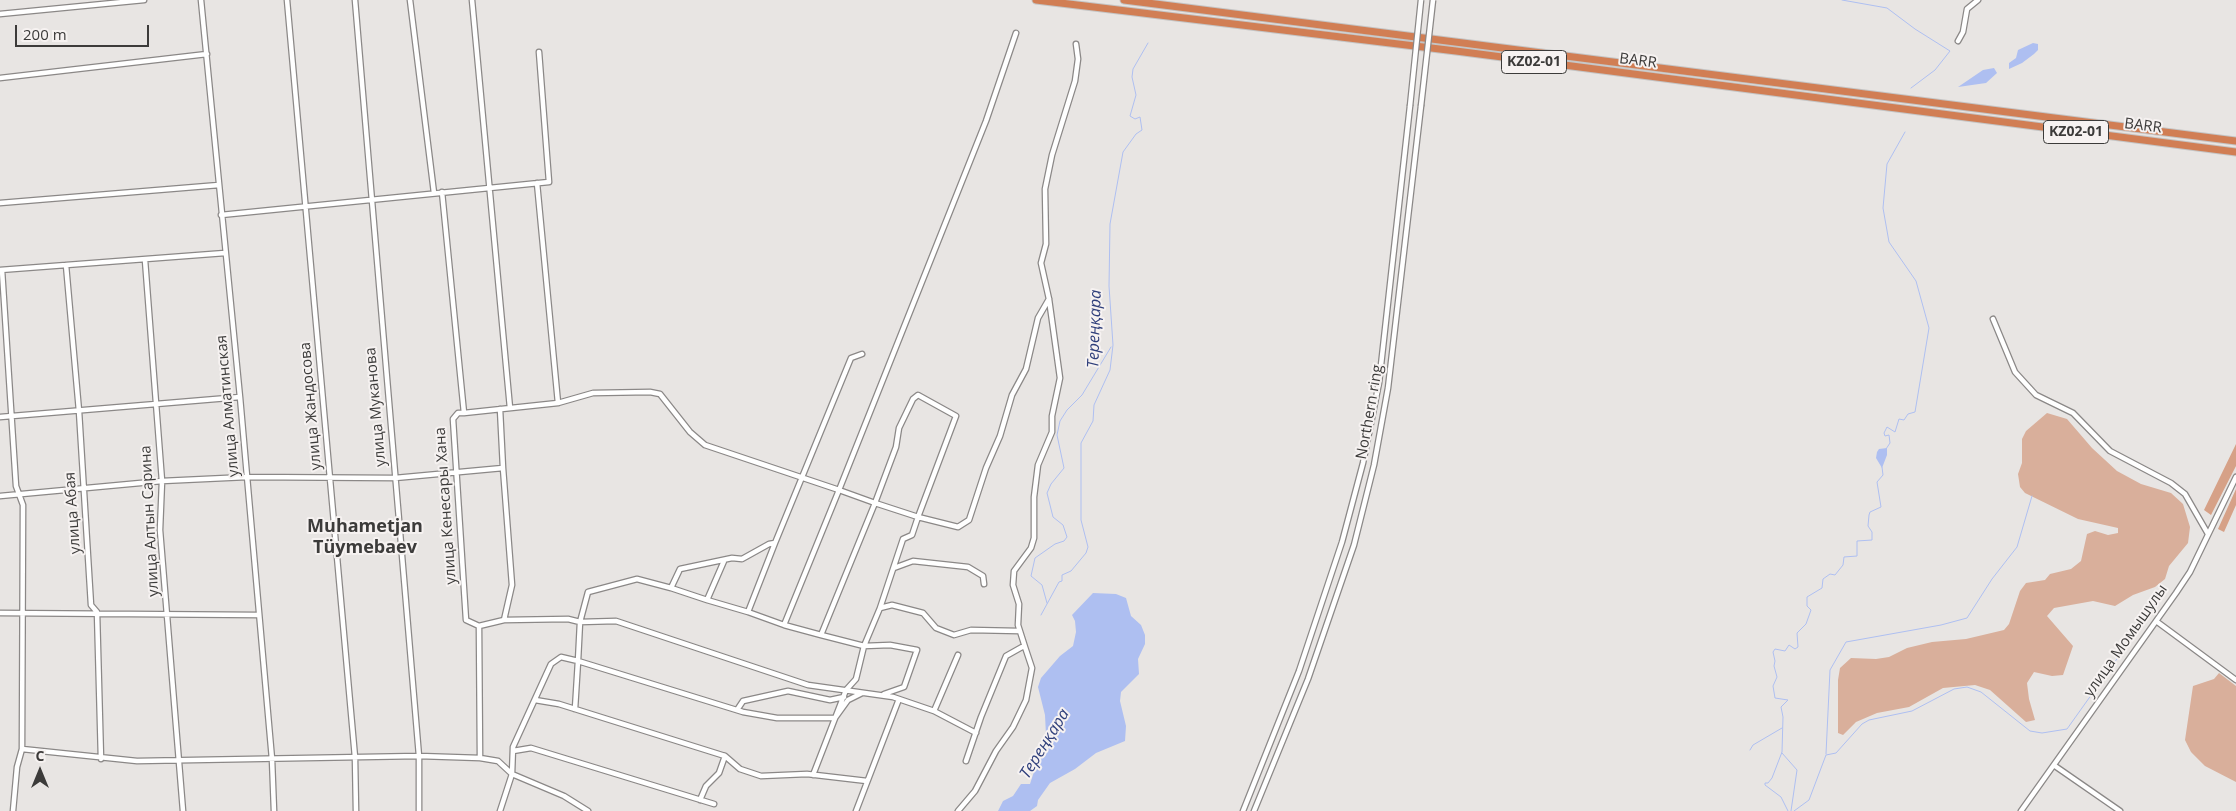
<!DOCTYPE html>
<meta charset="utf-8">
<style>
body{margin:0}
#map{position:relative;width:2236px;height:811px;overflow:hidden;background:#e8e5e3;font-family:"Open Sans",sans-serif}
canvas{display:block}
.north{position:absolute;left:15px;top:746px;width:50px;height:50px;-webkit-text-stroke:4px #f6f2f1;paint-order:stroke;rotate:0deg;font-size:14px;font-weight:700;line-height:20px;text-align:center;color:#3c3b3a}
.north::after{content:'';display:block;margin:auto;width:18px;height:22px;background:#3c3b3a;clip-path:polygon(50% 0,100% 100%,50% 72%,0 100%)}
.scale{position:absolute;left:15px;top:25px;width:134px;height:22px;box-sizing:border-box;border:2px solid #3c3b3a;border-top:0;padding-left:6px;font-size:15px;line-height:18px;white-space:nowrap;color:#3c3b3a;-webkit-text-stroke:4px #f6f2f1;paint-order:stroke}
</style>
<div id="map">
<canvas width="2236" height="811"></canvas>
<div class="north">С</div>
<div class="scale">200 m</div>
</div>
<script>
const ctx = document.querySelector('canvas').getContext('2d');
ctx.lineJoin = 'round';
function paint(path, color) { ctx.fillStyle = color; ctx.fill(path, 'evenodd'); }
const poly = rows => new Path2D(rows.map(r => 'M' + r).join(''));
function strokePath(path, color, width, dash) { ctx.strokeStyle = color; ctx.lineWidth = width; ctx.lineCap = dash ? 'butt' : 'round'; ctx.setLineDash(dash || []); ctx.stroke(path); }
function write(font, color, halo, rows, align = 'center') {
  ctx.font = font + ' "Open Sans",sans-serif'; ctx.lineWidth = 4; ctx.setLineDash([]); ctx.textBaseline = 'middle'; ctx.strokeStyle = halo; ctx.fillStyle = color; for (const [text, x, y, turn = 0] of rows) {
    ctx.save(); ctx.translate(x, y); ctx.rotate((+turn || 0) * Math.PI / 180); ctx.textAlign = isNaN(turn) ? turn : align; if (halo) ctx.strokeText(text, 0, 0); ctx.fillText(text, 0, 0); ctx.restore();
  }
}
paint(poly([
 [2047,413,2067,419,2092,448,2117,471,2141,484,2171,493,2183,504,2190,527,2188,543,2169,566,2165,579,2155,587,2133,595,2115,606,2093,601,2054,608,2047,616,2073,646,2063,675,2052,676,2034,672,2027,683,2029,699,2035,720,2026,722,1990,690,1975,685,1943,688,1909,707,1877,713,1856,722,1843,735,1838,733,1838,680,1840,668,1851,658,1876,659,1889,657,1907,648,1932,642,1966,639,2004,630,2009,624,2020,591,2026,583,2045,580,2050,574,2071,569,2081,561,2087,534,2095,531,2108,535,2118,533,2118,528,2078,519,2025,493,2020,487,2018,474,2022,463,2022,439,2026,431],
 [2219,673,2236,686,2236,782,2205,766,2191,752,2185,740,2193,686,2214,679]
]), '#d9af9b');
paint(poly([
 [2236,444,2236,466,2211,515,2204,510],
 [2236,489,2236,505,2224,532,2218,529]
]), '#d6a187');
paint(poly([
 [2033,43,2038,44,2038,50,2034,54,2022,63,2009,69,2009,63,2016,58,2018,50],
 [1994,68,1997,73,1986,83,1958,87,1983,70],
 [1887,448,1887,455,1882,468,1876,458,1877,452,1879,449],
 [1093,593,1116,594,1126,598,1131,616,1141,625,1145,635,1145,644,1138,659,1139,674,1121,692,1120,701,1126,726,1125,741,1096,753,1075,769,1050,783,1038,800,1037,806,1030,811,998,811,1003,801,1013,796,1021,784,1030,784,1046,735,1045,715,1038,687,1041,678,1060,656,1073,646,1076,632,1075,621,1072,615]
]), '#aebff1');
strokePath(poly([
 [1842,0,1887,8,1915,29,1950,51,1935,70,1911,88],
 [1886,449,1890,443,1889,435,1885,436,1884,433,1887,427,1895,432,1899,419,1904,420,1908,414,1915,412,1929,328,1916,281,1889,242,1883,208,1887,164,1905,132],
 [1047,603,1042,585,1031,576,1035,558,1055,544,1064,541,1067,537,1063,525,1053,517,1047,493,1051,484,1064,468,1057,435,1060,421,1067,410,1082,395,1111,347],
 [1041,615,1059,582,1062,581,1062,575,1071,571,1086,553,1088,547,1081,520,1081,443,1093,421,1094,405,1110,370,1113,345,1109,286,1110,224,1123,152,1136,134,1142,130,1140,117,1135,119,1130,116,1136,95,1132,77,1133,69,1148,43],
 [1750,750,1753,745,1782,728],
 [1782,753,1797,770,1791,811],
 [1826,754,1830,670,1846,642,1941,625,1967,618,1992,579,2017,547,2032,496],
 [1788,811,1781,797,1765,785,1765,783,1768,783,1772,778,1782,752,1783,717,1781,707,1788,700,1775,698,1773,686,1777,677,1774,666,1775,661,1773,652,1775,649,1785,651,1789,645,1795,649,1798,647,1797,633,1806,624,1811,610,1807,606,1807,597,1822,588,1823,579,1830,574,1835,575,1843,565,1844,557,1857,556,1857,541,1872,540,1872,532,1868,526,1869,515,1870,512,1881,507,1877,482,1883,475,1882,467],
 [1794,811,1809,800,1826,755,1836,753,1862,724,1869,720,1912,711,1954,689,1967,687,1981,692,2030,731,2042,733,2067,729,2166,590]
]), '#aebff1', 1);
const minor = poly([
 [201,0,240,397,272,759,274,811],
 [287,0,355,757,356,811],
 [355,0,419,756,419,811],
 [410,0,434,193],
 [472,0,510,408],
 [0,14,144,0],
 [1958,41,1963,32,1967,9,1978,0],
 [0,78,207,54],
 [442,192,464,413,458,413,453,419,466,620,479,626],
 [0,203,219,185],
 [221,215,549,182,539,52],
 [145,260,162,481,160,530,183,811],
 [66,265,79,411,91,605,97,612,101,759],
 [0,270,225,253],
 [2,270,16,486,23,505,22,749,17,767,13,811],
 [1993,319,2015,372,2036,395,2073,413,2110,451,2171,483,2185,494,2208,534],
 [862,354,851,358,775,543,769,544,742,559,732,558,680,569,671,588,637,579,588,592,580,622,616,621,808,685,893,697,934,711,976,733],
 [558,403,593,393,650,392,660,394,690,432,705,445,839,490,986,121,1016,33],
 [464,413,558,403,537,183],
 [0,417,240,397],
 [503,468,512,585,504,620],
 [0,496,162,481,247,477,395,478,503,468,500,409],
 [894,568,913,561,968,567,983,576,984,584],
 [671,588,707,600,724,561],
 [707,600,748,612,775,543],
 [880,608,903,539,912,535,918,517,875,503,896,447,899,428,913,399,918,395,956,416,918,517,958,527,969,520,986,468,1000,436,1012,395,1026,369,1038,318,1049,299],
 [748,612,784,625,821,635,875,503,839,490,784,625],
 [0,613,259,615],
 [2156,621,2236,680],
 [479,626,504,620,568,619,580,622,578,661,561,657,551,664,513,747,512,774,500,811],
 [479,626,480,758],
 [821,635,864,646,890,645,917,650,904,687,884,694],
 [1025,647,1018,625,1019,604,1013,585,1014,571,1031,548,1034,538,1034,497,1038,465,1052,432,1052,416,1060,378,1049,299,1041,263,1046,244,1045,189,1052,155,1075,81,1078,59,1076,44],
 [535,700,559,704,725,756,719,773,706,786,700,800],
 [575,709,578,661,743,712,777,718,835,718,848,700,862,693],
 [737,710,743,701,788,691,830,700,844,697],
 [934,711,958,655],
 [22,749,137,761,419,756,480,758,498,761,512,774,564,796,588,811],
 [513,751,531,748,714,804],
 [725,756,740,769,761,776,807,774,867,781],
 [2055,766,2120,811],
 [813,775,846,690,856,679,864,646,880,608,892,605,923,613,936,628,954,635,971,630,1019,631],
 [856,811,899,699],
 [958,811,975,791,996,751,1013,727,1026,700,1032,668,1025,647,1022,647,1006,656,981,717,966,761],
 [1243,811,1299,671,1342,542,1363,463,1379,383,1410,106],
 [1254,811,1308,679,1354,545,1374,465,1388,388,1421,106],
 [2021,811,2176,593,2190,572,2236,477]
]);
const highway = poly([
 [1036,0,1456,51,2236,152],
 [1124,0,2236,141]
]);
strokePath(minor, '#8b8887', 7);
strokePath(highway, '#c4c4c4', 9);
strokePath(minor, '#fff', 4.5);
strokePath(highway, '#d17e54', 7);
const minorBridge = poly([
 [1410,106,1421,0],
 [1421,106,1433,0]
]);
strokePath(minorBridge, '#8b8887', 7, []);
strokePath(minorBridge, '#fff', 4.5);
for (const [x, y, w] of [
 [1534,62,65],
 [2076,132,65]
]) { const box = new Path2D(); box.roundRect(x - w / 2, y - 11.5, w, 23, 4); ctx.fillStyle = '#f6f2f1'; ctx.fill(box); strokePath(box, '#3c3b3a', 1); }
write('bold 14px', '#3c3b3a', null, [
 ["KZ02-01",1534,62],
 ["KZ02-01",2076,132]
]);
write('15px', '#3c3b3a', '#f6f2f1', [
 ["BARR",1638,61,7],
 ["BARR",2143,126,7],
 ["улица Алматинская",228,406,-95],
 ["улица Жандосова",311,406,-95],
 ["улица Муканова",376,407,-95],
 ["Northern ring",1370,412,-80],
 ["улица Кенесары Хана",446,506,-94],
 ["улица Абая",73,513,-94],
 ["улица Алтын Сарина",150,521,-93],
 ["улица Момышулы",2126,641,-55]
]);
write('italic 16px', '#2f3f7b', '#f6f2f1', [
 ["Тереңқара",1095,329,-88],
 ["Тереңқара",1045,744,-58]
]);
write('bold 18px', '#3c3b3a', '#f6f2f1', [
 ["Muhametjan",365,527],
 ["Tüymebaev",365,548]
]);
</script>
